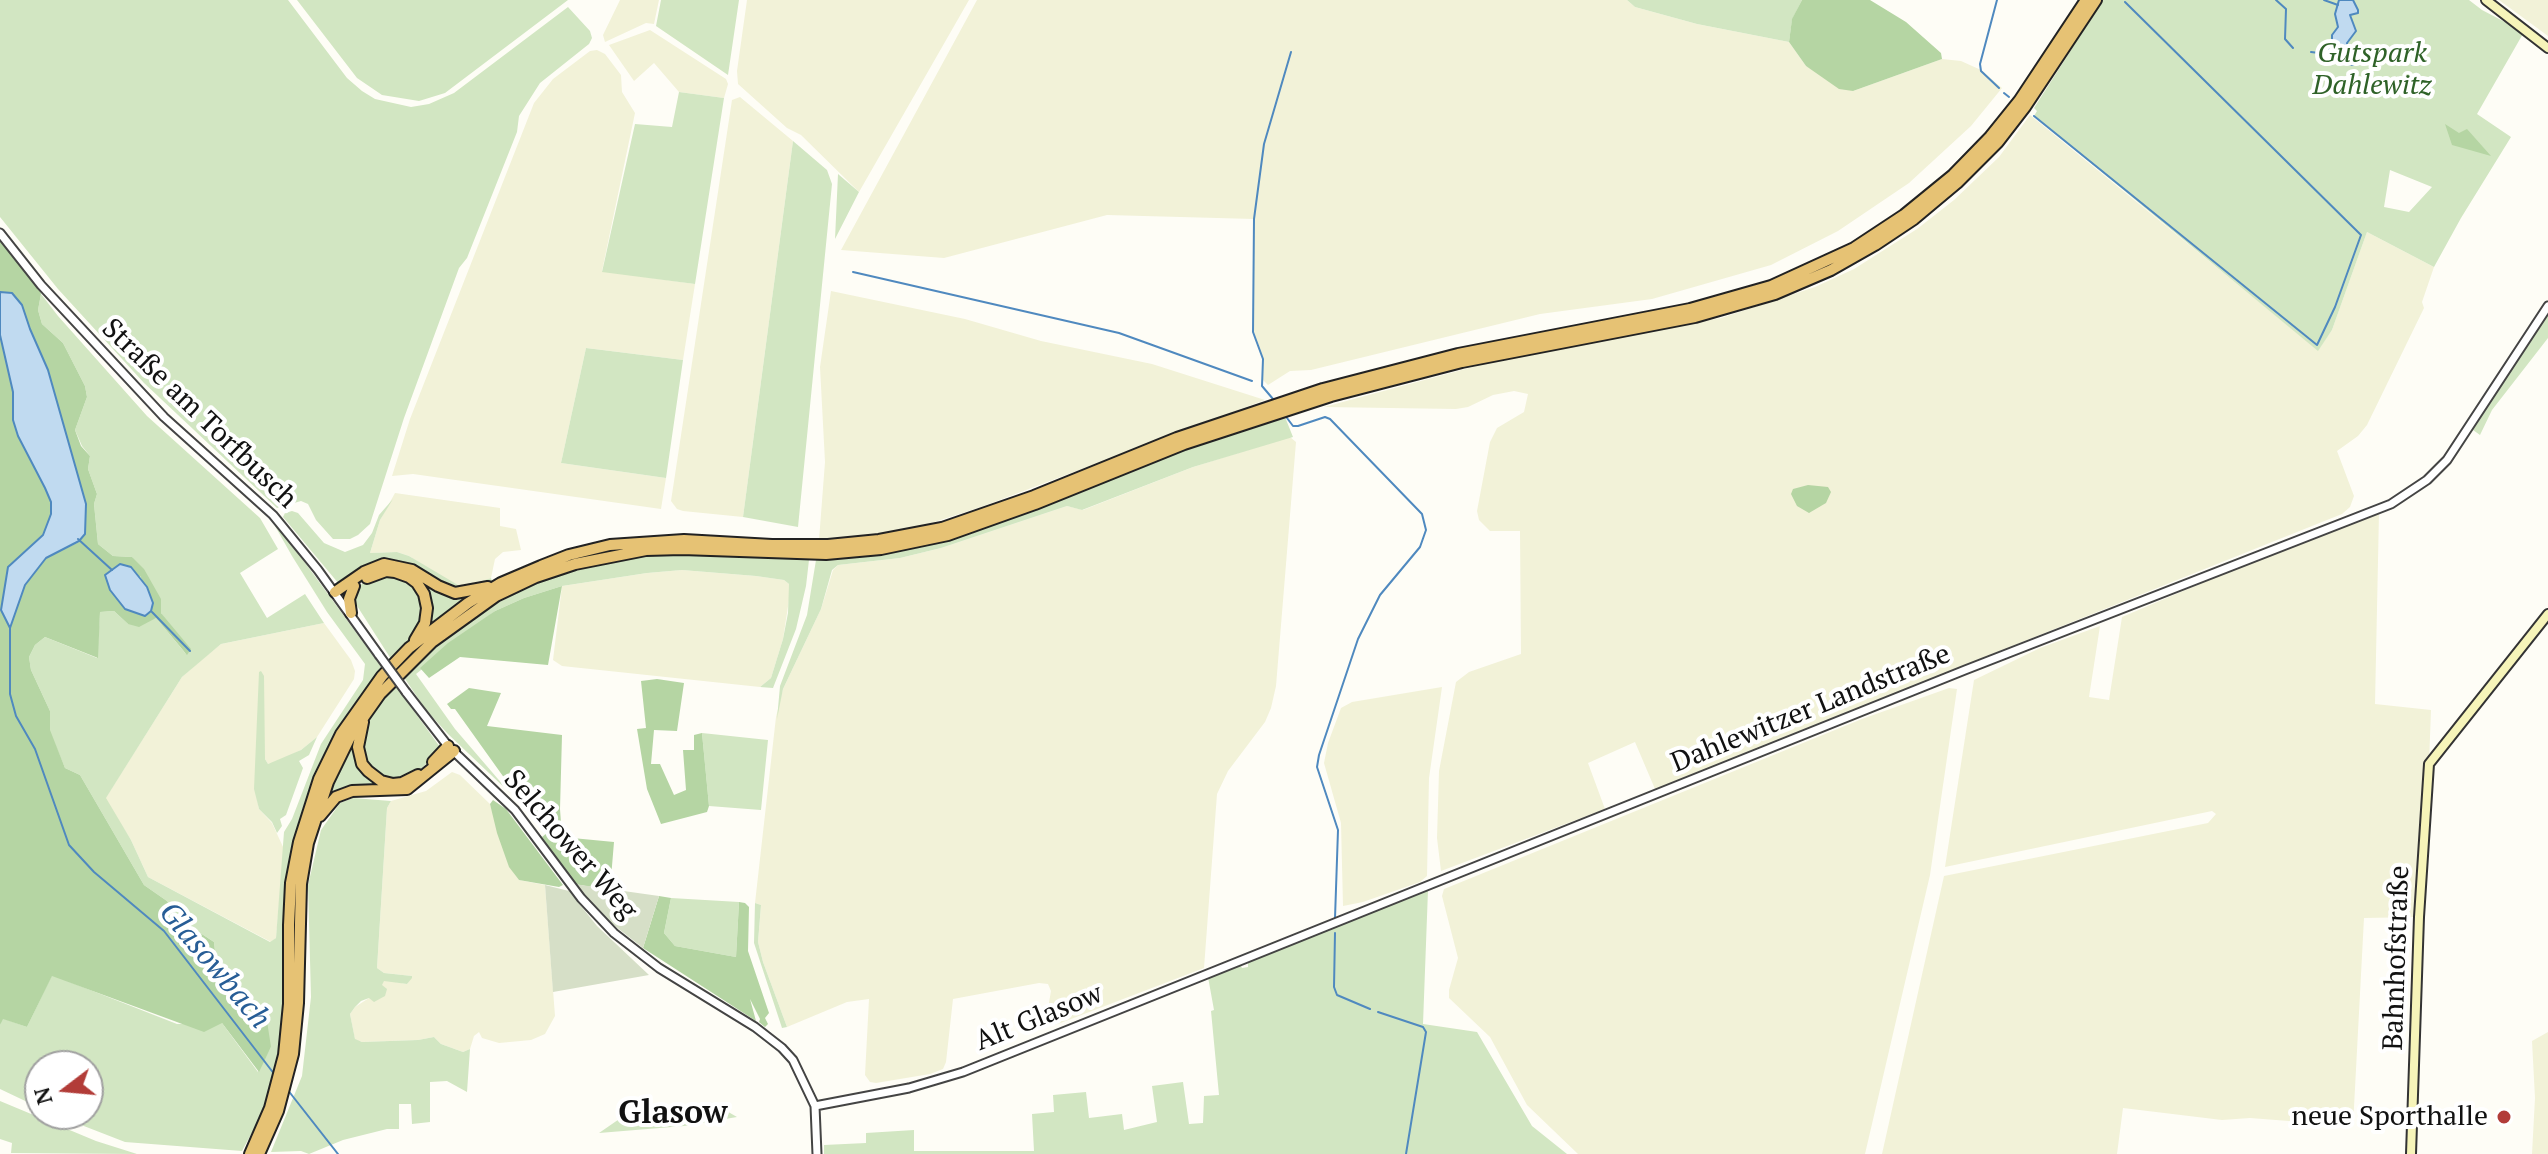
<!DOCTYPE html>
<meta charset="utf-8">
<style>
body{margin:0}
#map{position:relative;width:2548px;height:1154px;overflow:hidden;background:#fefdf6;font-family:"PT Serif",serif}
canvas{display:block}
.north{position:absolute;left:24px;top:1050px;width:80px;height:80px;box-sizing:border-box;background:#fff;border:2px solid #a0a0a0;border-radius:50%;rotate:254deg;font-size:22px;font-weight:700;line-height:32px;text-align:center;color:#111}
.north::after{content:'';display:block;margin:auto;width:28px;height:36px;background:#b23c38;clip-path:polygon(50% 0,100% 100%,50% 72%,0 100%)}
</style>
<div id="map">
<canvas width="2548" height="1154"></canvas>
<div class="north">N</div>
</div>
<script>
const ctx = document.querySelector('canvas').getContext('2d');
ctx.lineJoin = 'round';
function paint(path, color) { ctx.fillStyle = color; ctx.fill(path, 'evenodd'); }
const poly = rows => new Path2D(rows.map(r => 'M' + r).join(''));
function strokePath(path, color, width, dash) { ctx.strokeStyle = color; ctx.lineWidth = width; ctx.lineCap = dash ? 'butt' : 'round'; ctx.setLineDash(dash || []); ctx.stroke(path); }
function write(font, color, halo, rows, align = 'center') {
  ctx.font = font + ' "PT Serif",serif'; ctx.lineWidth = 8; ctx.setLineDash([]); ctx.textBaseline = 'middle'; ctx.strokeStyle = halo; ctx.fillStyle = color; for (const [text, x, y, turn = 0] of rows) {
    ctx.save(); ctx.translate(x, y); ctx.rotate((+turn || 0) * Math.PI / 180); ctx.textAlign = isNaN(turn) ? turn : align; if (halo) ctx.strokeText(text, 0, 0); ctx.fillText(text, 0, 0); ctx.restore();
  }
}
paint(poly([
 [620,0,659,0,654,24,646,23,605,42,603,35],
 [747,0,969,0,859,192,801,135,787,128,738,84,737,71],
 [977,0,1627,0,1635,7,1697,24,1789,42,1806,66,1853,91,1942,59,1961,61,1981,70,2002,88,1971,126,1909,183,1838,231,1771,265,1652,299,1540,314,1311,370,1290,371,1268,385,1262,379,1263,359,1253,332,1254,219,1107,215,944,258,841,250],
 [2499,0,2548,0,2548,36],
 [650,30,726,79,728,84,724,98,679,92,654,63,634,81,609,45],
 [597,50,605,54,621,75,622,92,635,113,602,271,695,284,683,360,586,348,561,463,666,478,661,509,413,474,392,476,410,419,534,103,553,79,590,51],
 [740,97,793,141,743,517,683,511,677,509,671,501,732,100],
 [2030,115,2318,350,2332,330,2367,232,2434,267,2422,302,2424,308,2367,425,2358,436,2337,451,2354,496,2350,507,2342,514,1655,789,1635,742,1588,763,1605,809,1441,871,1437,838,1439,771,1456,682,1469,672,1521,654,1520,531,1490,531,1479,520,1477,511,1490,442,1497,428,1524,412,1528,394,1514,391,1493,395,1468,407,1456,409,1324,407,1521,354,1721,318,1815,287,1854,269,1917,229,1954,200,1999,157],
 [831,291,965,319,1041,341,1152,364,1265,400,981,507,919,527,863,537,819,540,825,462,820,367],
 [1290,437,1296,442,1276,686,1271,708,1265,722,1228,771,1217,794,1204,968,1058,1024,1050,1025,1046,1020,1051,991,1048,984,1039,983,953,999,946,1062,943,1069,930,1074,876,1083,870,1082,865,1075,869,999,847,1002,787,1027,763,962,758,942,761,905,755,903,776,717,783,689,821,609,833,570,838,565,900,558,941,548,1067,506,1083,510,1193,467],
 [395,493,500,508,500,526,516,529,521,550,503,552,495,559,491,578,470,586,458,585,443,578,409,556,397,552,370,553,380,520],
 [2379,513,2375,704,2431,710,2429,764,2419,917,2364,918,2353,1126,2250,1118,2222,1120,2123,1108,2117,1154,1882,1154,1944,876,2208,823,2216,814,2212,811,1945,867,1974,680,2040,648,2100,626,2089,697,2109,700,2122,617,2256,560],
 [682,570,756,576,784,580,789,584,789,600,783,639,771,678,760,687,562,666,553,660,562,586,647,573],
 [324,623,351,660,355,671,354,679,317,737,301,750,280,761,268,764,265,759,255,789,259,809,272,823,284,849,276,938,271,942,148,877,131,840,105,799,182,677,201,660,221,644],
 [1442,687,1429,778,1427,876,1420,882,1363,902,1343,906,1341,823,1324,763,1328,743,1341,708,1352,702],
 [1949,688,1957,689,1930,875,1865,1154,1578,1154,1527,1105,1490,1037,1449,998,1449,990,1458,958,1442,896,1444,889,1862,719],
 [452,772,460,775,490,804,509,866,519,880,545,885,555,1016,545,1034,531,1040,499,1043,482,1038,479,1032,474,1036,470,1049,463,1052,441,1044,434,1037,418,1040,362,1042,355,1040,350,1014,355,1007,369,998,384,980,407,984,412,976,384,973,377,968,387,808,391,801,426,791],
 [2548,1032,2548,1154,2532,1154,2535,1098,2532,1041]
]), '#f2f2d8');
paint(poly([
 [0,0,288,0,347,78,362,91,375,99,411,107,429,104,454,93,568,7,590,31,592,38,589,44,540,83,519,116,517,132,467,258,459,268,404,418,370,524,358,535,350,539,333,539,316,520,308,504,301,501,277,508,144,383,58,289,0,217],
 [297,0,568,0,445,93,419,101,382,95,357,78],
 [661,0,739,0,728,75,656,26],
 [1627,0,1802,0,1792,20,1789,42,1697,24,1635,7],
 [2103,0,2469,0,2482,10,2524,32,2477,114,2511,137,2461,218,2434,267,2367,232,2332,330,2318,351,2034,116,2037,111,2034,108],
 [2390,170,2432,187,2409,212,2384,207],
 [679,92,724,98,695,284,602,272,635,124,672,127],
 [793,141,827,170,832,184,798,527,743,517],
 [838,174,859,192,835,239],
 [41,294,58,316,147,416,260,518,278,549,240,573,267,618,305,594,324,623,221,644,182,677,106,798,131,840,148,877,270,942,276,938,284,832,292,819,321,744,363,680,365,664,327,612,292,556,275,526,276,523,382,668,349,711,331,741,316,770,299,820,283,908,282,1023,276,1064,262,1114,242,1151,125,1142,53,1114,88,1114,88,1066,40,1066,40,1108,0,1089,0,1025,2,1018,27,1027,52,975,177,1024,222,1023,258,1072,271,1047,244,1007,233,971,216,960,214,942,179,919,167,901,144,885,80,775,65,768,49,730,50,711,31,670,29,657,35,645,45,637,97,658,100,612,114,611,128,624,156,618,186,654,161,613,132,557,113,556,98,544,94,504,97,494,88,469,90,456,82,446,75,430,87,397,85,386,63,343,42,324,38,310],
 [2548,313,2548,338,2492,410,2480,435,2473,430],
 [586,348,683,360,666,478,561,463],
 [1285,417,1293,437,1193,467,1082,510,1067,506,941,548,900,558,838,565,832,570,821,609,783,689,777,719,780,686,807,615,816,560,878,555,970,534,1171,455],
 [393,499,380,520,370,553,397,552,409,556,458,585,470,585,491,578,492,581,483,586,459,591,406,564,339,584,283,517,285,513,292,511,298,513,324,543,345,552,363,545,372,533,379,515],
 [685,553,809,560,806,586,796,629,773,688,760,687,771,678,783,639,788,613,789,584,784,580,756,576,682,570,647,573,562,586,524,598,495,611,416,674,455,729,510,793,448,734,426,710,403,676,465,622,524,588,574,569,627,558],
 [387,566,410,571,443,592,455,595,475,593,422,631,429,613,429,601,417,580,405,572,385,570,374,572,350,584,368,572],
 [388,574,412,583,421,595,424,608,422,621,415,634,391,659,352,598,356,589,363,583,372,577],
 [261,671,264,676,265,759,268,764,301,750,317,737,309,755,299,761,303,768,286,815,280,819,282,826,277,833,272,822,259,809,254,789,259,672],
 [395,685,440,747,437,754,412,777,391,780,380,777,366,766,360,736,373,712],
 [702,733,768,740,761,810,709,806],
 [355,739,369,777,417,781,362,788,324,805,335,776],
 [353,798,391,801,387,808,377,968,384,973,412,976,412,978,407,984,384,981,382,985,387,989,385,996,374,1002,369,998,361,1001,355,1007,350,1014,355,1039,362,1042,418,1040,434,1037,441,1044,463,1052,470,1049,467,1092,447,1081,430,1082,430,1122,412,1124,411,1104,399,1104,399,1129,387,1129,343,1140,309,1154,301,1151,271,1152,302,1076,311,997,308,885,321,830,340,803],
 [1428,890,1423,1024,1477,1032,1532,1126,1567,1154,824,1154,824,1145,866,1143,866,1133,914,1130,914,1151,1034,1151,1032,1114,1054,1112,1053,1095,1086,1092,1089,1118,1122,1114,1124,1130,1157,1122,1152,1086,1183,1082,1189,1124,1203,1123,1204,1096,1219,1095,1211,1011,1214,1010,1208,977,1240,964,1242,968,1248,967,1248,961],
 [671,898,739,902,736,957,675,946,664,933],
 [755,903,761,905,758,942,763,962,787,1027,782,1028,754,943],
 [0,1101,96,1141,137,1154,11,1153,12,1143,0,1139],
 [711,1102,737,1117,684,1126,599,1133,641,1104,643,1104,646,1125,712,1117]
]), '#d2e6c2');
paint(poly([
 [1802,0,1870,0,1906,22,1941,53,1942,59,1853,91,1839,89,1806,66,1789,42,1792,19],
 [2445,124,2459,133,2467,129,2491,156,2452,145],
 [0,236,40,289,41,294,38,310,42,324,63,343,85,386,87,397,75,430,81,446,90,456,88,469,97,494,94,504,98,544,113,556,132,557,144,569,161,599,161,613,191,649,187,655,156,618,139,627,128,624,114,611,100,612,98,658,45,637,35,645,29,657,31,670,50,711,50,730,65,768,80,775,144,885,167,901,179,919,214,942,216,960,233,971,244,1007,253,1019,267,1021,271,1047,259,1072,222,1023,204,1032,52,976,27,1027,3,1019,0,1025,0,335,13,391,13,420,18,436,45,488,51,502,51,514,43,535,8,568,1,610,11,626,25,585,46,558,79,542,86,504,57,403,22,305,12,293,0,292],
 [140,576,153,603,125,609,122,604],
 [1808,485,1828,487,1831,492,1826,503,1809,513,1797,506,1791,494,1793,489],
 [562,586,548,665,460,657,429,678,420,668,448,643,495,611,524,598],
 [657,679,684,683,677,731,654,730,651,764,660,764,674,795,686,790,683,750,694,750,694,735,702,733,709,806,707,812,661,824,647,789,637,729,646,728,641,681],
 [469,688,501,693,487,726,562,735,560,809,562,837,614,842,610,890,574,884,542,837,552,829,548,822,532,809,505,779,455,709,451,709,447,704],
 [493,800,506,809,563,885,559,887,519,880,509,867,497,833,490,804],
 [659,896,671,898,664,933,675,946,736,957,739,902,745,903,749,907,748,951,769,1013,765,1018,768,1024,765,1027,759,1022,760,1019,750,999,756,1021,643,948]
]), '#b5d5a3');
paint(poly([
 [574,884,659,896,643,948,606,919],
 [545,885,569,891,597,926,649,975,553,992]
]), '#d6dfc7');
const water = poly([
 [2339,0,2353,0,2358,10,2358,13,2350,15,2356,31,2347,43,2348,58,2355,63,2353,65,2339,62,2337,51,2332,46,2332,35,2338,27,2335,14,2339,0],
 [0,292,12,293,22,305,30,329,48,370,86,504,85,534,79,541,46,558,25,585,10,628,1,610,8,567,43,535,51,514,51,502,45,488,18,436,13,420,13,392,0,335,0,292],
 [120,564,131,567,147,587,153,603,151,611,145,616,125,609,110,590,105,575,120,564]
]);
paint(water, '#c0daf0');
strokePath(water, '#4f89bf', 2);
strokePath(poly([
 [1997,0,1980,64,1981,71,1999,88],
 [2276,0,2286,9,2285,39,2293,48],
 [2324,0,2338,5],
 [2311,52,2319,53,2334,48],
 [2004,93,2009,97],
 [2034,116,2317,345,2335,307,2361,235,2125,2],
 [853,272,1119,333,1252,381],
 [1273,399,1262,386,1263,359,1253,332,1254,219,1264,144,1291,52],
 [1284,414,1293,426,1298,426,1325,417,1330,419,1422,514,1426,530,1420,547,1380,595,1358,639,1319,755,1317,767,1338,830,1335,918],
 [78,539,112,570],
 [152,612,190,651],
 [10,626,10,694,16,716,35,749,69,845,94,872,164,931,275,1075],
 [1335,933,1334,987,1337,995,1370,1009],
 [1378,1012,1423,1027,1426,1032,1406,1154],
 [287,1089,338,1154]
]), '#4f89bf', 2);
const tertiary = poly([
 [0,233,41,285,164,417,273,515,318,570,379,655],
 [406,692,448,746,515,810,581,898,614,933,659,968,755,1027,782,1048,793,1060,815,1106,817,1154],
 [815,1106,909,1088,963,1072,1965,670,2391,504,2427,480,2447,460,2548,306]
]);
const secondary = poly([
 [2486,0,2548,48],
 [2411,1154,2419,917,2429,764,2548,614]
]);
const trunk = poly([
 [367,578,386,571,395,572,409,577,417,583,424,594,427,608,425,623,415,640],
 [335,592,364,572,384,564,412,570,438,586,455,593,488,587],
 [351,613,349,599,354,586],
 [363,722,358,747,362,764,368,771,381,781,393,784,402,783,418,775],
 [433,762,448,746],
 [320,816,336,797,352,791,407,789,454,751],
 [250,1154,270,1108,284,1055,289,1004,289,925,291,883,299,842,319,779,341,734,382,676,409,648,468,603,501,583,541,566,569,555,610,545,684,540,772,545,828,545,879,540,942,528,1034,496,1177,438,1323,389,1458,354,1690,309,1771,286,1854,248,1904,215,1953,175,1990,137,2019,101,2086,0],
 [259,1154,278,1111,293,1054,298,1003,301,884,308,843,328,782,351,735,380,694,432,642,496,596,536,577,575,564,646,550,682,549,826,554,881,549,948,535,1035,504,1184,444,1331,396,1462,362,1695,317,1775,294,1831,270,1875,245,1914,219,1957,183,1998,142,2025,107,2096,0]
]);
strokePath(tertiary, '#444', 11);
strokePath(secondary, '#333', 12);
strokePath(trunk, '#222', 14);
strokePath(tertiary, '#fff', 7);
strokePath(secondary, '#f6f4b9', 8);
strokePath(trunk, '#e6c274', 10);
const tertiaryBridge = poly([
 [379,655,406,692]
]);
strokePath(tertiaryBridge, '#444', 11, []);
strokePath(tertiaryBridge, '#fff', 7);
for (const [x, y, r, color] of [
 [2504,1117,8,"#b23c38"]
]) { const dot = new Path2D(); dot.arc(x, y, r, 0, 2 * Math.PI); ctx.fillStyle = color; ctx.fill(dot); strokePath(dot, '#fff', 3); }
write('italic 28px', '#2f6228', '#fff', [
 ["Gutspark",2372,54],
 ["Dahlewitz",2372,86]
]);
write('28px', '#111', '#fff', [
 ["Straße am Torfbusch",199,414,44],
 ["Dahlewitzer Landstraße",1811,709,-22],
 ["Selchower Weg",570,845,49],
 ["Bahnhofstraße",2397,958,-88],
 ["Alt Glasow",1039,1018,-22]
]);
write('28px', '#111', '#fff', [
 ["neue Sporthalle",2488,1117]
], 'right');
write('italic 30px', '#275d96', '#fff', [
 ["Glasowbach",214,966,50]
]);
write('bold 32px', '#111', '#fff', [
 ["Glasow",673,1114]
]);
</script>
